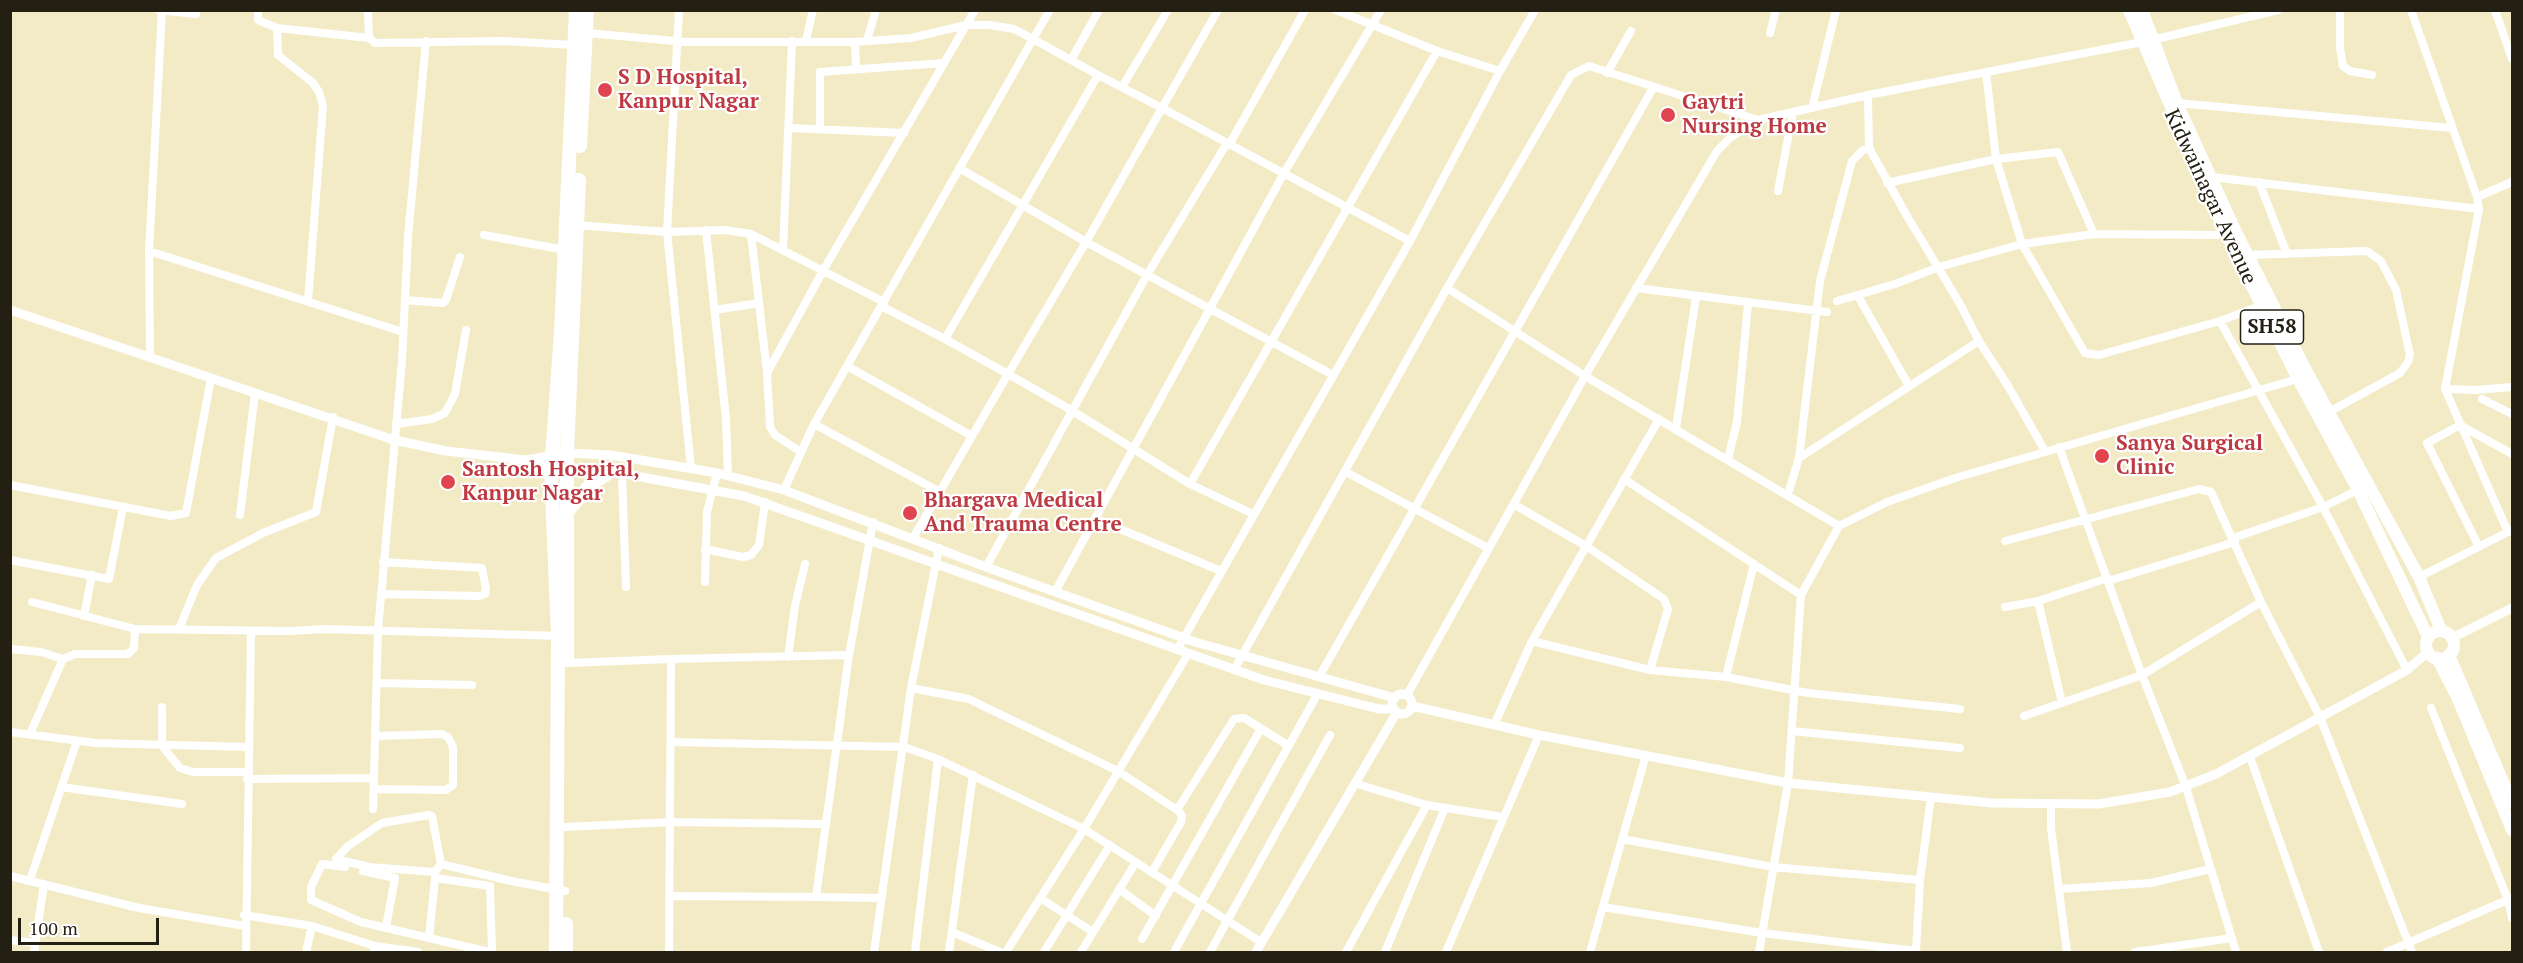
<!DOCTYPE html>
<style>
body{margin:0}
#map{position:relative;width:2523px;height:963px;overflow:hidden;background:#f3ebc6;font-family:"PT Serif",serif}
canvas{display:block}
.frame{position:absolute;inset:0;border:12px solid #232013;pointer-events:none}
.scale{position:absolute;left:18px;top:918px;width:141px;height:27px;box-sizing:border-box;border:3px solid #232013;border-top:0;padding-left:8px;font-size:18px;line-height:21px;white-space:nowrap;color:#232013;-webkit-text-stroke:4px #fff;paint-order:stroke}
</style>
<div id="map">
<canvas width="2523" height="963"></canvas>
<div class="frame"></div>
<div class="scale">100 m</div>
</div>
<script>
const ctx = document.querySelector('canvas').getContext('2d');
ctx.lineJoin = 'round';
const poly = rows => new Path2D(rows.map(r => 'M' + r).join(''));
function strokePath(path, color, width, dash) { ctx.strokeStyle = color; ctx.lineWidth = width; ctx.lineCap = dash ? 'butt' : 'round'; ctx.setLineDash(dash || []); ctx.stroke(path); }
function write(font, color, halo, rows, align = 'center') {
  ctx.font = font + ' "PT Serif",serif'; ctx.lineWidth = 4.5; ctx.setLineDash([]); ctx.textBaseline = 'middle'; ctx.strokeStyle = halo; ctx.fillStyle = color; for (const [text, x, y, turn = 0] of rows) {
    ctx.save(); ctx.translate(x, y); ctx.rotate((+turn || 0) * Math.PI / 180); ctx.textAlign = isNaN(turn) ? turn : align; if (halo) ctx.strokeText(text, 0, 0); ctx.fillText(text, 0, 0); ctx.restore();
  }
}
strokePath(poly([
 [159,10,196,14],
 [258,10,258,20,277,28,369,38],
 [368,10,369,38,375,43,503,41,574,45],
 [679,10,667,232,691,468],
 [1336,10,1437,51,1500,71,1410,241],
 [2340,10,2340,48,2343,66,2350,71,2372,75],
 [2411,10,2477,197,2479,209,2445,389,2508,532],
 [2495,10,2512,59],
 [277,28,278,55,313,83,319,92,323,106,308,301],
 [586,33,686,42,855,42,911,38,966,25,989,25,1014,29,1033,39,1050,10],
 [1770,33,1776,10],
 [806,40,813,10],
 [867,40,876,10],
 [855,42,856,68],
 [1071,60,1099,10],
 [1500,71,1535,10],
 [1986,72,1996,159,2022,244,2085,353,2099,355,2220,321,2265,304],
 [1607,73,1631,31],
 [1122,87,1168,10],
 [1868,95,1869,148,1907,216,1960,304,1979,341,2008,386,2045,451],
 [2177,103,2452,128],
 [1812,108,1836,10],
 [789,128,904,133],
 [820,129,820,72,944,63],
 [1229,145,1305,10],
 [959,168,1086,242,1333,375],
 [2212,177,2479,209],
 [2259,182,2287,254],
 [1887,183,1996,159,2058,152,2094,234],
 [1778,191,1793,112],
 [2477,197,2512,182],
 [576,225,667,232,725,230,751,234,884,302],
 [706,230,726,419,728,475],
 [751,234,767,372],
 [484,235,565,250],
 [783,250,792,41],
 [149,251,403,332],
 [2247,255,2367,251,2381,261,2396,290,2410,355,2408,362,2400,373,2329,412],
 [1447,288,1585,376,1839,526],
 [1636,288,1827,312],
 [1858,296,1909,386],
 [405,300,443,303,446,300,460,257],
 [1837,301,1895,284,1939,267,2022,244,2094,234,2216,235,2227,231],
 [881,306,945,339],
 [715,310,759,303],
 [2220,321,2323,507,2407,670],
 [150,357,149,251,162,11],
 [847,366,972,436],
 [2445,389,2475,390,2512,387],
 [2482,399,2512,414],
 [396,424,432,419,445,413,455,394,466,330],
 [814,424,940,492],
 [1676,428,1696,297],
 [2059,447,2142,675,2186,787,2236,952],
 [801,452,775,435,770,427,767,373,824,269,975,10],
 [1799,458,1979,341],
 [1728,459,1737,422,1748,304],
 [1346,472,1488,548],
 [622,474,626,587],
 [1624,479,1801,595],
 [1190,484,1437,51],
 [10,485,171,516,186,513,211,378],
 [784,490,814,424,1033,39,1098,75],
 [1788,494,1799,458,1820,281,1852,161,1863,150,1869,148],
 [1515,505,1586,546,1664,599,1668,609,1650,670],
 [240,515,255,393],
 [1096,519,1221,571],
 [913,538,1008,374,1086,242,1162,108,1098,75,945,339,1008,374,1071,410,1190,484,1253,514],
 [2233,538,2323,507,2360,489],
 [2005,541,2199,489,2211,492,2261,602,2320,717,2412,952],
 [2479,547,2427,443,2460,425,2512,454],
 [705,549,743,557,751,555,759,545,765,502],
 [10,560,109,579,123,507],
 [986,567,1147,275,1227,143],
 [2419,577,2512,530],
 [2108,581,2235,542],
 [705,582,707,512,717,473],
 [1055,592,1284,173,1381,10],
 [381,594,479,596,485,594,486,589,482,568,383,562],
 [2038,601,2062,703],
 [32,602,135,629,290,631,325,629,560,636],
 [2005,607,2038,601,2108,578],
 [84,616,92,575],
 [179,629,197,585,216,558,263,533,316,512,333,417],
 [1532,641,1650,670,1726,677,1808,693,1960,709],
 [10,649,41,652,63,659],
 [1177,650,1410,241,1162,108,1218,10],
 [849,655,816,897,881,898],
 [788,657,795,606,805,564],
 [567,663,671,659],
 [1234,670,1447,288,1571,75,1589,66,1758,120],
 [1319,677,1653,88],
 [1726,677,1754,564],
 [377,683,472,685],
 [911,688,969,699,983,706,1118,771,1177,810,1234,719,1244,718,1289,746],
 [1407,695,1585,376,1717,151,1730,138,1758,120,1868,95,2152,40,2278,10],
 [162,707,162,746,180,768,193,772,248,772],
 [2431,708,2508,900,2512,918],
 [2024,716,2142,675,2261,602],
 [1494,725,1532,641,1659,419],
 [1792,731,1960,748],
 [10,732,96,743,248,747],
 [30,734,63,659,75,654,128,654,134,648,135,629],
 [671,742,904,747,938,759,1084,829,1261,942],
 [2250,757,2319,952],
 [247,779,374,778],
 [1357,784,1427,805,1503,817],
 [61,787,182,804],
 [374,789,446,790,453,785,453,747,448,737,442,734,375,736],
 [2051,805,2051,828,2067,952],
 [373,809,378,630,402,361,408,237,426,41],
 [565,827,671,822,826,824],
 [1622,839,1773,867,1920,880],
 [441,864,432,816,429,815,382,823,348,846,336,859,369,867,435,872,441,864,511,881,565,891],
 [345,867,322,864,311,887,311,900,361,922,489,952],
 [363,871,395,878,386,927],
 [1152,872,1181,822,1182,816,1178,810],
 [10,876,139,908,245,926],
 [30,880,77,741],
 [1119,889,1156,916],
 [2059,889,2151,883,2210,869],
 [670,896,816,897],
 [1040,898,1093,932],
 [1603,907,1762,933,1916,951],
 [244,915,312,926,375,946],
 [952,932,1000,952],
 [429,938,435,878,490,886,492,952],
 [1142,939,1260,730],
 [10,940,35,943],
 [34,952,44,884],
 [246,952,251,631],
 [306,952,312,926],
 [374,952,375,946,418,952],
 [669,952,671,659,849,655,873,522],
 [874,952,911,688,939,548],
 [915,952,938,759],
 [949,952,973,775],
 [1006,952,1084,829,1188,654],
 [1044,952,1110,845],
 [1081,952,1136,862],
 [1174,952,1318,693],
 [1210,952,1330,735],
 [1346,952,1427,805],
 [1385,952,1445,808],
 [1446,952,1539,735],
 [1590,952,1646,755],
 [1759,952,1788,783,1801,595,1839,526,1887,502,1955,478,2301,378],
 [1916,952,1920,880,1931,797],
 [2135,952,2232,938],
 [2387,952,2512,898]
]), '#fff', 8);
strokePath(poly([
 [10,310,394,440,446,451,526,460,567,453,611,455,717,473,784,490,986,567,1195,642,1395,698],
 [527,460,551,470,619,473,744,496,1264,680,1379,709,1394,709],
 [2452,638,2512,608],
 '1392 704a10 10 0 1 1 20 0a10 10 0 1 1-20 0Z',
 [1412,706,1539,735,1788,783,1992,803,2099,804,2170,792,2216,774,2407,670,2428,652],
 [1256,952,1397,712]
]), '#fff', 9);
strokePath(poly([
 [2129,10,2225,232,2298,379,2358,490,2428,637],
 [2142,10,2177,103,2235,230,2309,376,2419,577,2441,630],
 '2426 645a14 14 0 1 1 28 0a14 14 0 1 1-28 0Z',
 [2449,655,2512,803],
 [2437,658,2458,699,2512,830]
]), '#fff', 12);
strokePath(poly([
 [580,146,587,10],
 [566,513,590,485,610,472],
 [567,659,567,453,579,180],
 [566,924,566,952],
 [556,952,558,636,551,470,561,333,576,10]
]), '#fff', 14);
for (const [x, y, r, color] of [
 [605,90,8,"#e0444e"],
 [1668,115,8,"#e0444e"],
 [2102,456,8,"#e0444e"],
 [448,482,8,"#e0444e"],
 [910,513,8,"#e0444e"]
]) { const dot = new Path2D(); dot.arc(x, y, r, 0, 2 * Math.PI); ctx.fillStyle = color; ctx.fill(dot); strokePath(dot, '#fff', 2); }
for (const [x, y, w] of [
 [2272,327,63]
]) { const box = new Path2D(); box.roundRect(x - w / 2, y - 17, w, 34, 4.5); ctx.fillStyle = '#fff'; ctx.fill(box); strokePath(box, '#232013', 1.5); }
write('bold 20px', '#232013', null, [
 ["SH58",2272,327]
]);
write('bold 21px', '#be3a42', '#fff', [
 ["S D Hospital,",618,78],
 ["Kanpur Nagar",618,102],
 ["Gaytri",1682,103],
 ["Nursing Home",1682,127],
 ["Sanya Surgical",2116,444],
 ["Clinic",2116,468],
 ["Santosh Hospital,",462,470],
 ["Kanpur Nagar",462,494],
 ["Bhargava Medical",924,501],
 ["And Trauma Centre",924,525]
], 'left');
write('21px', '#232013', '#fff', [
 ["Kidwainagar Avenue",2210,197,65]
]);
</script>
